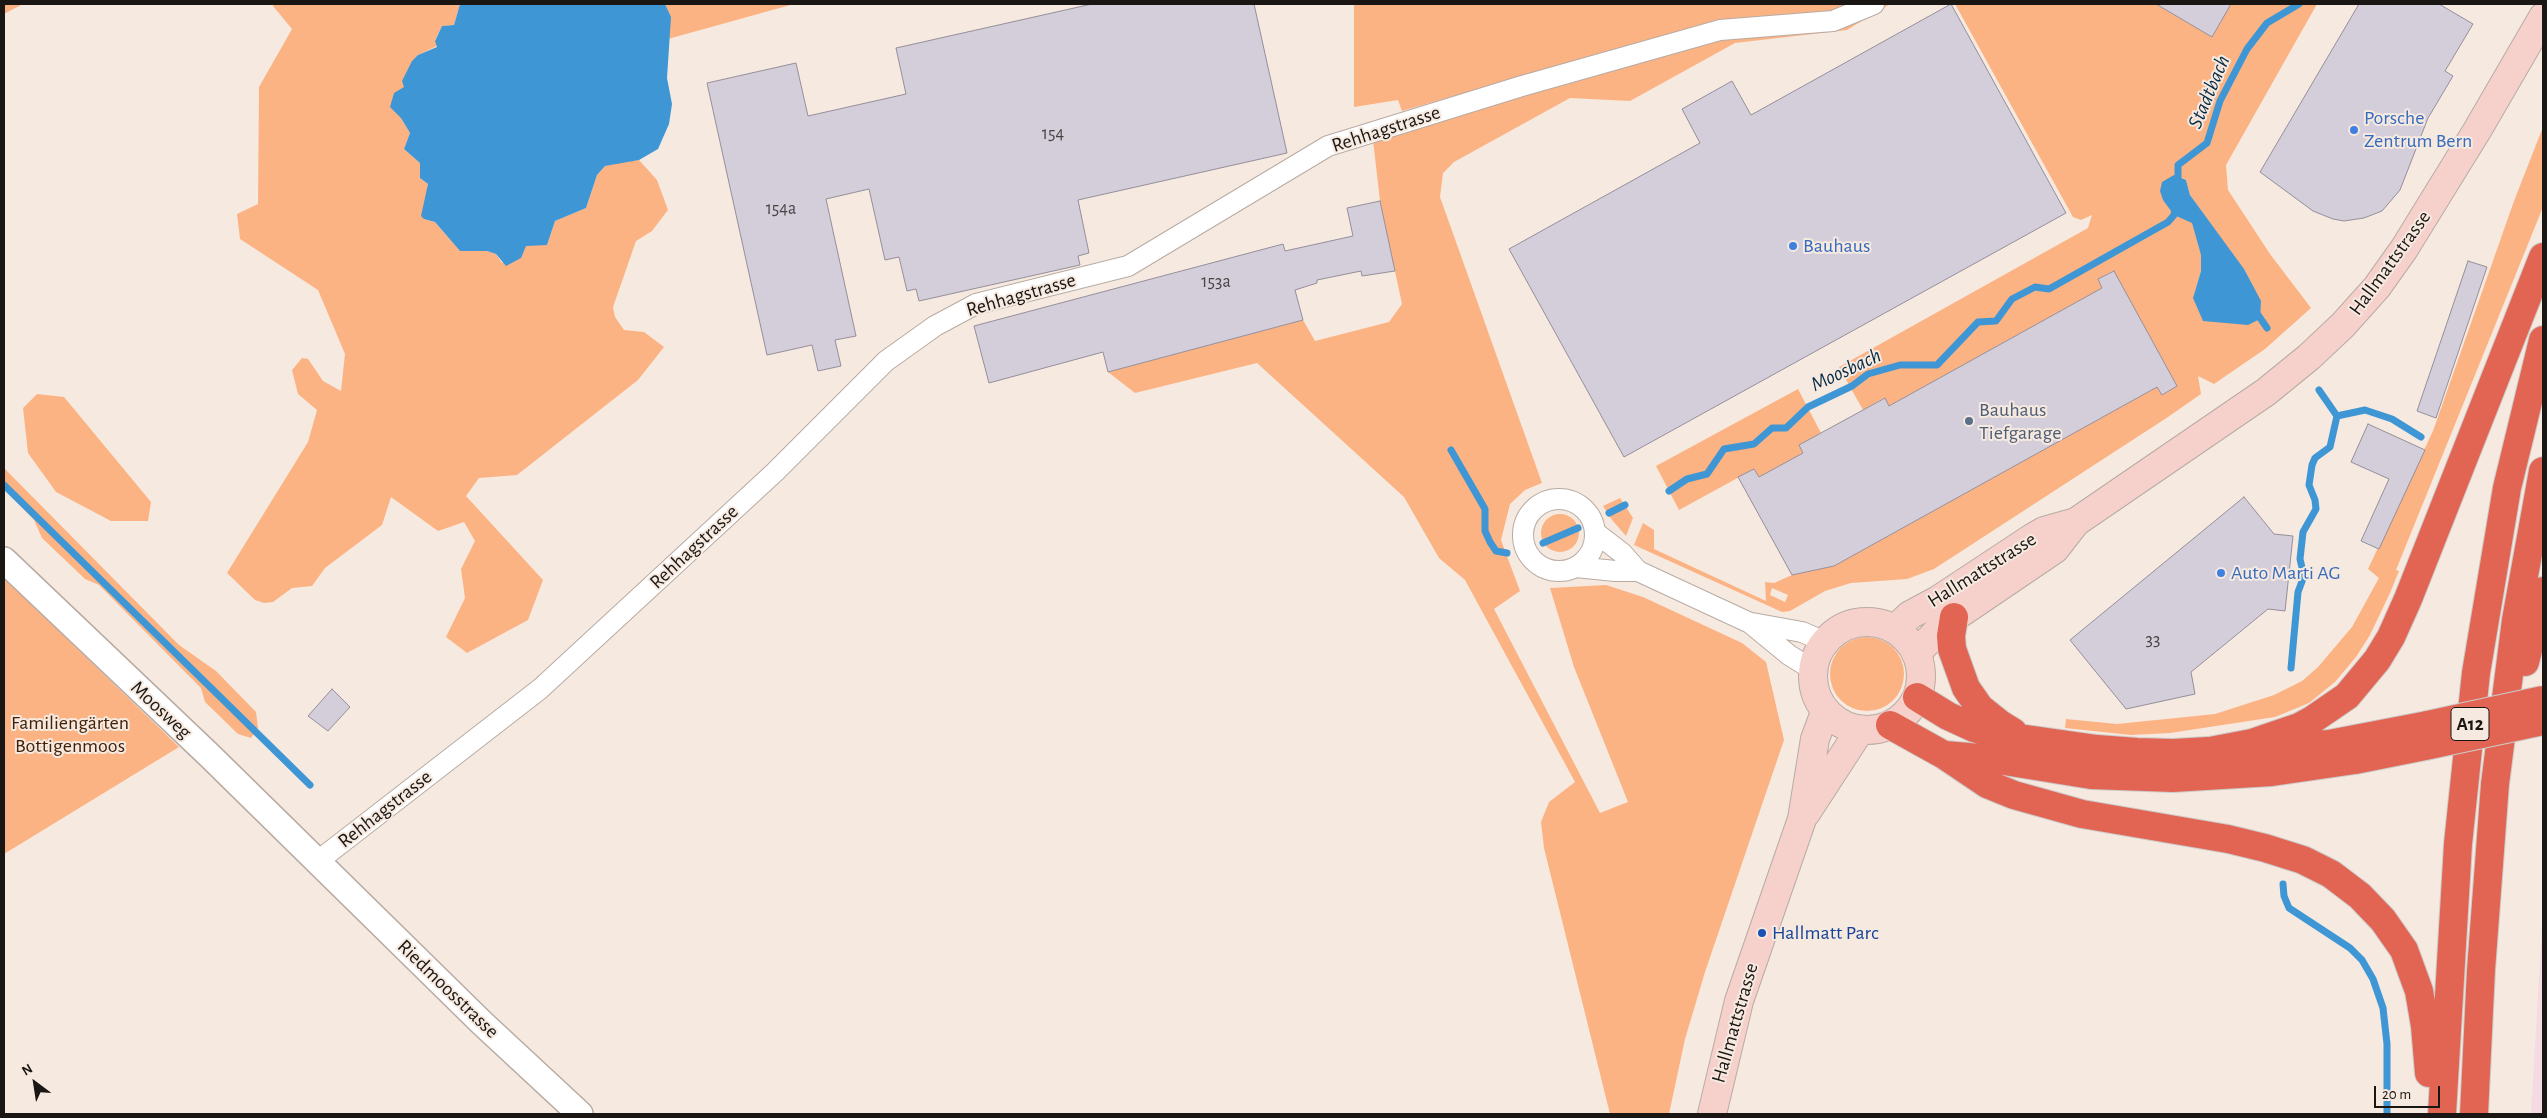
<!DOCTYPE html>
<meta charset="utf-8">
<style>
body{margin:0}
#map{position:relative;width:2547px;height:1118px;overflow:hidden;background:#f6e9e0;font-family:"Alegreya Sans",sans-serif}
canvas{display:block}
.frame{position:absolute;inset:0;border:5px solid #1a1613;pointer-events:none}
.north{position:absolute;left:10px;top:1058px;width:50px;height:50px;-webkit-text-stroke:4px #f6e9e0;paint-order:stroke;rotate:329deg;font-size:14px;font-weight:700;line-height:20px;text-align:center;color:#1a1613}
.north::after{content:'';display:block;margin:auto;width:18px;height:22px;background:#1a1613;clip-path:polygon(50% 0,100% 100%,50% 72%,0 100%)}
.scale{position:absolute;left:2374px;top:1086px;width:66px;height:22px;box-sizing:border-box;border:2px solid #1a1613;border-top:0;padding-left:6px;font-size:15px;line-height:18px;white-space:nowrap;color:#1a1613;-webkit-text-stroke:4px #f6e9e0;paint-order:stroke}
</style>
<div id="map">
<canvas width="2547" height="1118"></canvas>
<div class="frame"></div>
<div class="north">N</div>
<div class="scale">20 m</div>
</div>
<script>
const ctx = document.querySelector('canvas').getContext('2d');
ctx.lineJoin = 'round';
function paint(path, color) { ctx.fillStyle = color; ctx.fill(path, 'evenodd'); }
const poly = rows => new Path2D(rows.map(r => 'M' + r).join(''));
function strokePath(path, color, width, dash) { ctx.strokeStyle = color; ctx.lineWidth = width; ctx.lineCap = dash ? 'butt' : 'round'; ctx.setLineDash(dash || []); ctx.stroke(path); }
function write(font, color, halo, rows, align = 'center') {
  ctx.font = font + ' "Alegreya Sans",sans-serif'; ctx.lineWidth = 4; ctx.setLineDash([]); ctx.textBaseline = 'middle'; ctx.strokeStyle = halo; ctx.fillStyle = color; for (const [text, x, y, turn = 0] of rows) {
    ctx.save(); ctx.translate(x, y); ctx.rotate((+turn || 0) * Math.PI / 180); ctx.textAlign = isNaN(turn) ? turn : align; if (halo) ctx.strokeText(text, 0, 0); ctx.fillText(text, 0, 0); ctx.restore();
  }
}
paint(poly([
 [2543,911,2543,1114,2531,1114]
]), '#f3dae3');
paint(poly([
 [4,4,23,4,4,14],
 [274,4,460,4,454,25,442,26,435,40,437,46,418,55,404,87,401,118,410,133,404,149,420,163,420,178,428,184,424,219,435,222,460,251,487,251,496,254,502,263,526,245,547,245,555,221,586,208,597,175,605,166,625,161,639,160,657,180,668,210,652,231,636,241,613,307,615,317,624,330,644,332,664,347,638,380,517,475,479,478,466,496,543,580,528,620,467,653,446,637,465,598,461,569,475,541,464,522,438,531,391,497,382,525,325,568,312,586,292,588,273,602,264,603,255,600,227,573,308,442,317,410,298,394,292,370,302,358,308,359,323,381,341,391,345,354,318,290,240,239,237,214,258,204,259,87,292,29,273,6],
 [665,4,794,4,668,39,670,17],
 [1354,4,1849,4,1839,9,1805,16,1614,50,1402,111,1398,100,1354,107],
 [1887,4,1890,4,1847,30,1735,43,1630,101,1570,98,1454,162,1443,173,1440,197,1542,483,1525,490,1510,504,1501,540,1520,591,1494,609,1600,813,1628,802,1574,667,1550,588,1606,585,1643,597,1742,643,1766,662,1784,740,1705,972,1685,1039,1669,1114,1610,1114,1544,848,1541,822,1549,802,1575,782,1465,580,1439,558,1404,497,1257,363,1135,393,1108,372,1303,320,1315,341,1389,322,1402,304,1380,201,1373,140,1468,110,1726,37,1879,9],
 [1955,4,2156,4,2212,37,2231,4,2317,4,2226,165,2228,190,2270,254,2311,308,2265,349,2214,384,2198,376,2201,394,2168,417,1934,569,1907,579,1851,583,1825,591,1790,611,1782,612,1634,545,1643,523,1654,530,1654,549,1766,601,1765,582,1774,583,1792,575,1834,566,2157,387,2162,395,2177,386,2113,271,2098,279,2102,288,1889,406,1884,398,1863,410,1839,367,2088,228,2092,215,2081,220,2073,217],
 [2174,175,2186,180,2190,195,2216,232,2193,298,2201,271,2201,254,2192,222,2174,215],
 [1772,588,1788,595,1785,602,1770,595],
 [2543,127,2543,207,2396,570,2399,571,2390,593,2370,635,2356,657,2335,682,2309,703,2275,717,2170,733,2131,735,2065,728,2066,719,2117,724,2215,714,2274,695,2302,681,2318,667,2352,627,2379,578,2368,569,2433,431,2514,201],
 [1798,389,1821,433,1799,445,1803,453,1759,477,1754,469,1679,510,1656,466],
 [37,394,64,397,151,502,148,521,111,521,56,492,28,453,23,408],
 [4,468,179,645,216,671,256,712,258,728,251,738,238,734,205,702,201,688,99,585,85,579,42,538,34,520,4,489],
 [1620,498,1633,518,1626,536,1612,520,1603,506],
 '1541 533a19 19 0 1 1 38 0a19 19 0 1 1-38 0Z',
 [4,578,179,747,4,854],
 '1830 674a37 37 0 1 1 74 0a37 37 0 1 1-74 0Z'
]), '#fcb383');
paint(poly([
 [460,4,665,4,671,17,667,78,672,104,669,124,658,149,639,160,605,166,597,175,586,208,555,221,547,245,526,246,521,258,506,266,496,254,487,251,460,251,435,222,424,219,421,216,428,184,420,178,420,163,404,149,410,133,401,118,390,107,394,93,404,87,402,81,412,61,418,55,437,47,435,41,442,26,454,25],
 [2174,175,2186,180,2190,195,2244,269,2261,301,2260,319,2248,325,2203,321,2193,298,2201,271,2201,255,2192,223,2174,215,2163,200,2160,191,2162,182]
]), '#3e96d5');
strokePath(poly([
 [2178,185,2178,165,2207,143,2220,101,2247,49,2267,23,2299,4],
 [2256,312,2267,328],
 [2337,416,2365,410,2392,419,2421,437],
 [1451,450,1485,509,1485,531,1490,542,1496,551,1507,553],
 [4,485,310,785],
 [1669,491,1687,479,1707,474,1724,449,1754,444,1772,428,1786,428,1808,407,1852,386,1868,374,1900,365,1937,365,1978,322,1996,321,2012,299,2035,287,2049,289,2168,222,2174,215,2175,207],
 [1609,513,1625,505],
 [1543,543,1578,528],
 [2291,668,2298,592,2304,576,2300,559,2303,532,2316,509,2315,500,2309,485,2312,465,2315,458,2330,447,2337,416,2319,390],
 [2283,884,2284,896,2289,908,2350,948,2362,960,2373,979,2383,1008,2387,1044,2387,1114]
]), '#3e96d5', 7);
const building = poly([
 [1092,4,1254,4,1287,153,1078,200,1089,253,1078,256,1080,265,919,301,916,289,907,291,899,257,885,260,869,189,826,199,856,336,835,340,841,366,818,371,812,345,767,355,707,83,796,63,808,116,906,94,896,48,1092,4],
 [1951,4,2066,213,1624,457,1509,249,1700,143,1682,109,1732,81,1751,115,1951,4],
 [2156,4,2231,4,2212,37,2156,4],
 [2359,4,2439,4,2473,24,2445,71,2453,76,2428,118,2400,190,2382,211,2364,218,2344,221,2333,219,2313,211,2260,172,2359,4],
 [1380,201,1395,271,1362,276,1361,271,1317,280,1317,283,1295,290,1303,320,1108,372,1103,352,989,383,974,326,1283,244,1285,251,1353,236,1347,208,1380,201],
 [2468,261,2487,267,2436,418,2417,411,2468,261],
 [2114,271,2177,386,2162,395,2157,387,1834,566,1792,575,1738,477,1754,469,1759,477,1803,453,1799,445,1885,398,1889,406,2102,288,2098,279,2114,271],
 [2368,424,2425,450,2379,549,2361,541,2389,479,2351,462,2368,424],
 [2244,497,2274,534,2293,536,2285,611,2268,609,2191,672,2195,694,2126,709,2070,640,2244,497],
 [332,689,350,707,328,731,308,716,332,689]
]);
paint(building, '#d4cedb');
strokePath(building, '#948e9a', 1);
const minor = poly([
 '1523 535a36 36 0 1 1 72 0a36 36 0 1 1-72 0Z',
 [1596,533,1622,553,1638,571,1750,623,1789,655,1813,670],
 [1576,567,1615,571,1638,571],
 [1752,623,1802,632,1825,642],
 [318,861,540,689,775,472,886,361,935,326,976,304,1128,266,1328,146,1522,86,1720,30,1833,21,1874,4]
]);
const tertiary = poly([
 [4,560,209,755,482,1023,580,1114]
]);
const secondary = poly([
 '1813 676a54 54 0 1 1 108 0a54 54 0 1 1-108 0Z',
 [1895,629,1910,615,1938,600,2032,538,2044,531,2076,522],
 [1916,654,1943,625,2055,549,2076,522,2266,392,2309,357,2343,325,2377,287,2404,249,2478,129,2543,17],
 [1806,813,1860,730],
 [1712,1114,1739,1001,1802,819,1815,739,1825,712]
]);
const motorway = poly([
 [1954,617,1951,636,1952,649,1966,688,1980,708,2000,724,2013,732],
 [2525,662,2543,591],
 [1917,697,1948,716,1974,728,1998,735,2097,749,2137,752,2173,753,2329,744,2428,725],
 [1890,725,1944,755,1987,784,2014,795,2082,814,2228,839,2265,848,2303,860,2331,874,2360,896,2383,920,2404,950,2419,991,2425,1026,2429,1073],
 [2210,751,2252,743,2299,727,2312,720,2347,696,2377,660,2391,637,2408,599,2543,257],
 [1945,755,1992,759,2091,775,2173,778,2272,772,2355,760,2425,746],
 [2442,1114,2458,844,2476,673,2507,488,2543,340],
 [2474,1114,2481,970,2495,784,2516,620,2543,471]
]);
strokePath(minor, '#b8aba3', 22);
strokePath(tertiary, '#b8aba3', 28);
strokePath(secondary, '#b8aba3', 30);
strokePath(motorway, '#cdcccb', 30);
strokePath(minor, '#fff', 20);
strokePath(tertiary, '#fff', 25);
strokePath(secondary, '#f6d1cc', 28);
strokePath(motorway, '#e26554', 28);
const motorwayBridge = poly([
 [2428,725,2543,700],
 [2425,746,2543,721]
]);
strokePath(motorwayBridge, '#cdcccb', 30, []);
strokePath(motorwayBridge, '#e26554', 28);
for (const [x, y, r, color] of [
 [2354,130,5,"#3f7fe0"],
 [1793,246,5,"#3f7fe0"],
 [1969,421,5,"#5c6f8a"],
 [2221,573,5,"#3f7fe0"],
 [1762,933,5,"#1a4fb4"]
]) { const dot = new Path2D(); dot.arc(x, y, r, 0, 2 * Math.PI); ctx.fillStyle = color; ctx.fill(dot); strokePath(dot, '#f6e9e0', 2); }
write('18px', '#484445', null, [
 ["154",1053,134],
 ["154a",781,209],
 ["153a",1216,282],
 ["33",2153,640]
]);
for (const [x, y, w] of [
 [2470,724,38]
]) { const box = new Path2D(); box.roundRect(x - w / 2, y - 16.5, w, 33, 4); ctx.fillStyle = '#f6e9e0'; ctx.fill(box); strokePath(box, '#1a1613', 1); }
write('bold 19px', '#1a1613', null, [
 ["A12",2470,724]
]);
write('20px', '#366cbe', '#f6e9e0', [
 ["Porsche",2364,118],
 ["Zentrum Bern",2364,141],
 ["Bauhaus",1803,246],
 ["Auto Marti AG",2231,573]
], 'left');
write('20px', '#1a1613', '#f6e9e0', [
 ["Rehhagstrasse",1386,129,-18],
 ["Hallmattstrasse",2390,263,-54],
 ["Rehhagstrasse",1021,295,-16],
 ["Rehhagstrasse",694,547,-43],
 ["Hallmattstrasse",1982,570,-32],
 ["Moosweg",161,710,43],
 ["Rehhagstrasse",385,809,-38],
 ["Riedmoosstrasse",448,989,44],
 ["Hallmattstrasse",1735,1023,-74]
]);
write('20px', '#4e5e75', '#f6e9e0', [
 ["Bauhaus",1979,410],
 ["Tiefgarage",1979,433]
], 'left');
write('20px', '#422107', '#f6e9e0', [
 ["Familiengärten",70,723],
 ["Bottigenmoos",70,746]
]);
write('20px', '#164399', '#f6e9e0', [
 ["Hallmatt Parc",1772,933]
], 'left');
write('italic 21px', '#062c46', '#f6e9e0', [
 ["Stadtbach",2209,92,-67],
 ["Moosbach",1846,370,-25]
]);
</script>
